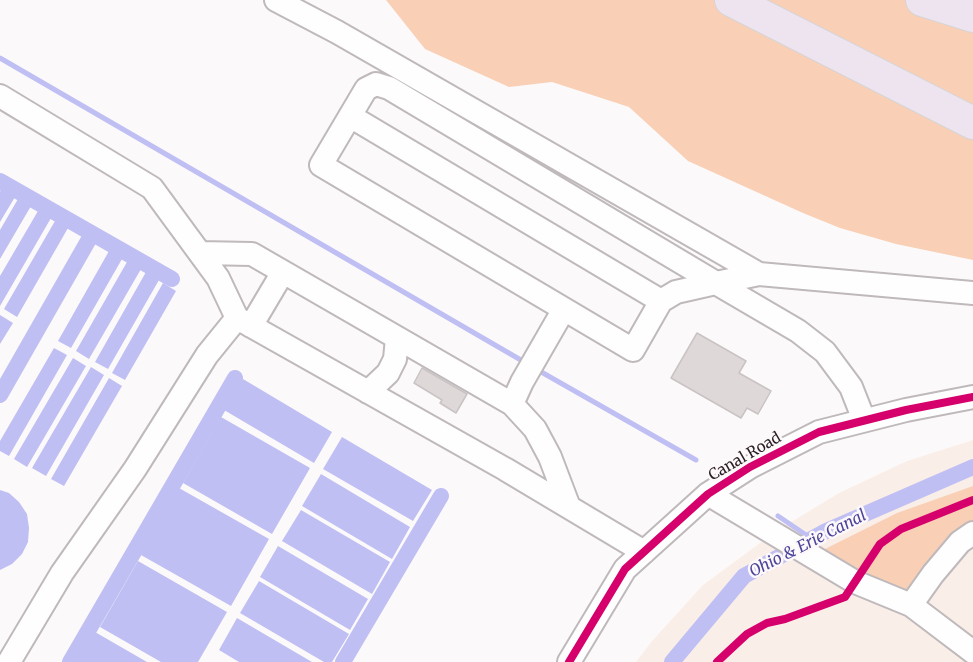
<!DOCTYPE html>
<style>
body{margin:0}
canvas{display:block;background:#fcf9fa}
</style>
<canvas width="973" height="662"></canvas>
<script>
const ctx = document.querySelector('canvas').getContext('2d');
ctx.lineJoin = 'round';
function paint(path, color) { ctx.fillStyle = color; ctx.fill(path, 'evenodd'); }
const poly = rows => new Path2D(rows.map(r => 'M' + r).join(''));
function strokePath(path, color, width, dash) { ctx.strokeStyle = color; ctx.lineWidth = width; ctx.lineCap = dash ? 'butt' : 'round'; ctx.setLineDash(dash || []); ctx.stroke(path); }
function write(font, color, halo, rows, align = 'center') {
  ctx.font = font + ' Merriweather,serif'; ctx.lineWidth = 5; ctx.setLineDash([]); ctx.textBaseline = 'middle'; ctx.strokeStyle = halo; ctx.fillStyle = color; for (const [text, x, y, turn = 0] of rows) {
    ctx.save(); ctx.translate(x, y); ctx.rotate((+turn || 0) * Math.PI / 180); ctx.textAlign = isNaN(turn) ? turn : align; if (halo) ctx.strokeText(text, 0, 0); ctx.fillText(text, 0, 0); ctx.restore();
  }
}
paint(poly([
 [973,440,973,662,636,662,652,641,703,585,775,532,839,493,907,461]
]), '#faefe8');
paint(poly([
 [386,0,922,0,973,16,973,260,896,244,840,228,803,213,688,161,629,107,552,82,509,87,425,49],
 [973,486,973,533,911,605,811,556,897,513]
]), '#f9d0b6');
paint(poly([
 [1,189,15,197,0,222,0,192],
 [18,199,31,206,0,259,0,230],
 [38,211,51,218,0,306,0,276],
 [55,221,68,228,17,317,4,309],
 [109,251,122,259,71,348,58,341],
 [127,262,141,269,89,359,76,351],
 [146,272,159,280,108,369,95,362],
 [163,283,176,291,125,380,112,373],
 [0,315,13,323,0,344],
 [54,348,67,355,9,456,0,451,0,441],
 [73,358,86,366,27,467,14,459],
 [91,367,104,375,46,476,32,468],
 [109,378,122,386,64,486,51,479],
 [243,379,332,432,314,463,224,410],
 [221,417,310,468,272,534,183,483],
 [342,437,432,490,413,521,323,469],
 [321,474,410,527,392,559,302,506],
 [179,488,269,539,231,606,141,555],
 [0,490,9,493,19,502,27,514,29,528,28,542,22,554,12,564,0,570],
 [301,510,390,562,372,594,282,541],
 [278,546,368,599,350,630,260,577],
 [138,561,227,612,198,662,161,662,100,627],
 [259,581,349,634,332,662,324,662,240,613],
 [237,618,312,662,239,662,219,650],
 [95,632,147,662,78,662]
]), '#bfbff3');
strokePath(poly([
 [0,58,526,363],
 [536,369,696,460],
 [778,516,812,539]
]), '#bfbff3', 5);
strokePath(poly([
 [0,181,172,279],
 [0,395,92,234],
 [70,662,235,378],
 [343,662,441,496],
 [672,662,744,576,826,531,973,467]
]), '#bfbff3', 16);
const building = poly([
 [697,333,746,361,739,373,771,391,758,414,747,408,741,418,671,378,697,333],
 [422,368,467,394,456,413,440,403,442,400,414,383,422,368]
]);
paint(building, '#dfd8d8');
strokePath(building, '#cac3c4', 1.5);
const minor = poly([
 [276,0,337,32,759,274,973,293],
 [0,96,152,188,218,278,237,318,505,469,644,552],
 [350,116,661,301],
 [200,253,252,254,512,404,535,429,550,457,569,507],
 [759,274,716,283,676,292,661,301,633,350,321,165,366,89,376,84,389,88,716,283,798,331,825,352,851,387,864,420],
 [251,326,283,272],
 [368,392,388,373,395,359,397,338],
 [512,404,522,382,564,309],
 [708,494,855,582,911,605,973,652],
 [911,605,933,574,960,542,973,533],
 [9,662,62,573,135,469,207,355,237,318],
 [569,662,625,569,708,494,750,467,819,432,906,410,973,397]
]);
const highway = poly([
 [731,0,973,123],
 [922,0,973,16]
]);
strokePath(minor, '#bfb9bb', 26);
strokePath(highway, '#d7d4d5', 34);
strokePath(minor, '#fffefe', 22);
strokePath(highway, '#ede4f0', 32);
strokePath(poly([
 [569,662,625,569,708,494,750,467,819,432,906,410,973,397],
 [717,662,747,634,767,623,785,619,845,597,880,544,901,529,973,500]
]), '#d6006c', 8);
write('15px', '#261c21', '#fdf8fa', [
 ["Canal Road",745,457,-30]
]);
write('italic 16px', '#4b459a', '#fdf8fa', [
 ["Ohio & Erie Canal",808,544,-27]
]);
</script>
